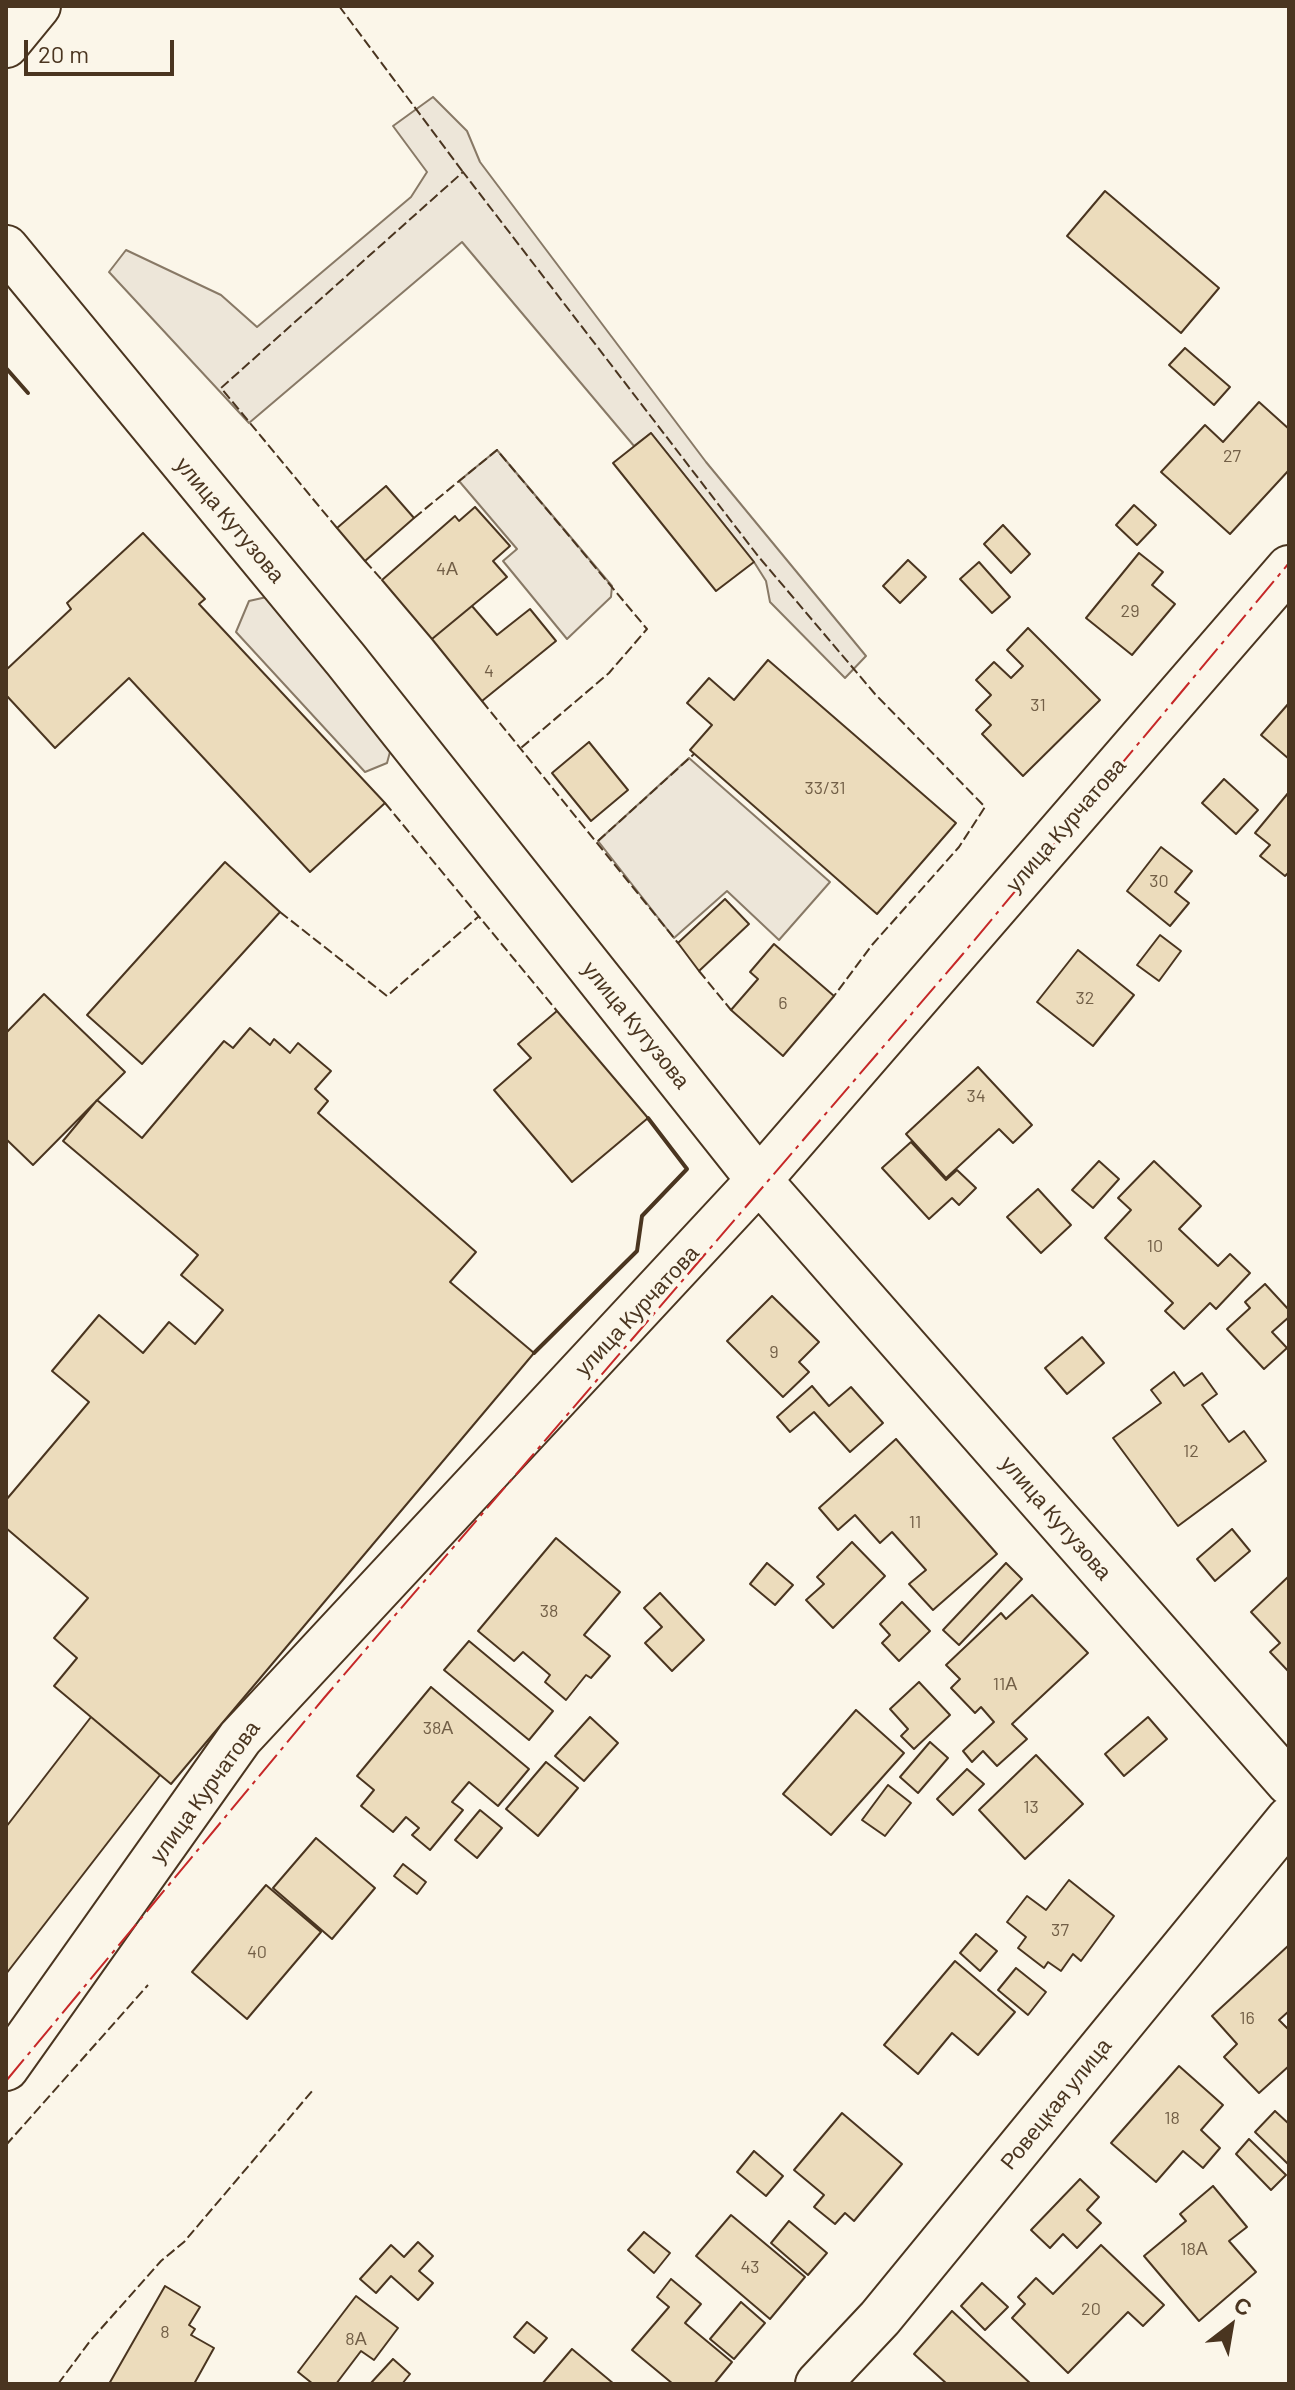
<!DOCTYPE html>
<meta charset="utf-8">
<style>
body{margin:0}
#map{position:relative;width:1295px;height:2390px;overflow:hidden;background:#fbf6e9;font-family:Barlow,sans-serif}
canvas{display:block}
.frame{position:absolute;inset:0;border:8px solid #4a3520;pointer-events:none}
.north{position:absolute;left:1191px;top:2286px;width:80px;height:80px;-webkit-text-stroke:6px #fbf6e9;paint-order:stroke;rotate:31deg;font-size:22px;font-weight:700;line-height:32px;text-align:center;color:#4a3520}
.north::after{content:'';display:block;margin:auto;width:28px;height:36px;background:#4a3520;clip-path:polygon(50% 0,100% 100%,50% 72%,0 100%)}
.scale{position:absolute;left:24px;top:40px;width:150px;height:36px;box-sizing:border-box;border:4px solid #4a3520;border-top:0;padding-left:10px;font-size:24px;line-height:28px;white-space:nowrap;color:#4a3520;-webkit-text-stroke:6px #fbf6e9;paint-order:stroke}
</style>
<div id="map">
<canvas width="1295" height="2390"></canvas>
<div class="frame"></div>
<div class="north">С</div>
<div class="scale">20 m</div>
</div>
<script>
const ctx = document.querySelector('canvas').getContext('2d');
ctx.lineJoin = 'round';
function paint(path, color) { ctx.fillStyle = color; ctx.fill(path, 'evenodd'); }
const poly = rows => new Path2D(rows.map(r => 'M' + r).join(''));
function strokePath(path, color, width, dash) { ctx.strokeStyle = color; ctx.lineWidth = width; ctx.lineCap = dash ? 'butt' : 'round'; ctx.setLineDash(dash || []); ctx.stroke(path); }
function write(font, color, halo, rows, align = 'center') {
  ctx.font = font + ' Barlow,sans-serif'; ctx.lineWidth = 6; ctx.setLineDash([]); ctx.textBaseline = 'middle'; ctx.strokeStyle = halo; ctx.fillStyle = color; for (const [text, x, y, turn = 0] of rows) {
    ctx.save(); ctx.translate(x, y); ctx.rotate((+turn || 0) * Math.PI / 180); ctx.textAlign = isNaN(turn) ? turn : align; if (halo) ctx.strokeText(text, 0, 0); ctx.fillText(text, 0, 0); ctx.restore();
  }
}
const green = poly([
 [433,97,467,131,480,162,706,462,866,656,845,678,770,602,766,581,754,562,651,433,634,446,462,242,249,423,109,272,126,250,221,295,257,327,411,197,427,172,393,126,433,97],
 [497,450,612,586,611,597,567,639,503,561,517,549,459,481,497,450],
 [271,596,393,741,387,763,365,772,236,632,249,601,271,596],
 [689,758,830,882,779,940,727,891,674,938,598,841,689,758]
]);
paint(green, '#ede6d9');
strokePath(green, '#887966', 2);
const building = poly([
 [1105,191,1219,288,1181,333,1067,236,1105,191],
 [1185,348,1230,387,1214,405,1169,365,1185,348],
 [1259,402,1289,429,1289,470,1230,534,1161,472,1205,425,1223,442,1259,402],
 [651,433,754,562,716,591,613,463,651,433],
 [386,486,414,518,365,561,337,528,386,486],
 [1134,505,1156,525,1137,545,1116,525,1134,505],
 [475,507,510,546,493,561,507,577,432,639,382,580,455,516,459,521,475,507],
 [1003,525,1030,554,1011,573,984,544,1003,525],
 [143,533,205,599,199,604,385,803,310,872,129,678,55,748,6,695,6,670,71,609,67,603,143,533],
 [1139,553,1163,572,1152,585,1175,604,1132,655,1086,618,1139,553],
 [908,560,926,577,900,603,883,586,908,560],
 [979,562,1010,597,992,613,960,579,979,562],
 [472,606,497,635,530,609,556,641,482,701,432,639,472,606],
 [1028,628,1100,700,1023,776,982,734,991,725,976,710,991,695,976,680,994,662,1011,678,1023,666,1007,650,1028,628],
 [768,660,956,823,877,914,690,750,712,725,687,703,709,678,734,700,768,660],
 [1289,703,1289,759,1261,735,1289,703],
 [589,742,628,790,591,821,552,773,589,742],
 [1224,779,1258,810,1236,834,1202,803,1224,779],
 [1289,792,1289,872,1285,876,1260,856,1270,845,1255,833,1289,792],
 [1161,847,1192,871,1175,892,1189,903,1170,926,1127,891,1161,847],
 [225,862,280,912,142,1064,87,1015,225,862],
 [725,899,749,924,699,971,678,943,725,899],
 [1160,935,1181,951,1159,981,1137,965,1160,935],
 [774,944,834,996,783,1056,731,1010,758,979,750,972,774,944],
 [1078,950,1134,995,1093,1046,1037,1002,1078,950],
 [44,994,125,1072,33,1165,6,1139,6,1033,44,994],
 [557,1011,648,1118,572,1182,494,1090,531,1058,518,1044,557,1011],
 [250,1028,270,1045,274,1039,290,1053,298,1043,331,1071,315,1089,328,1101,318,1113,476,1252,450,1282,534,1353,171,1784,54,1686,77,1658,54,1638,88,1598,6,1528,6,1500,89,1402,52,1371,99,1315,143,1353,169,1322,195,1344,223,1310,181,1275,198,1255,63,1141,97,1100,142,1138,224,1041,233,1048,250,1028],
 [978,1067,1032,1125,1013,1143,999,1129,946,1178,906,1134,978,1067],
 [911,1142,946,1180,957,1170,976,1188,959,1205,952,1198,929,1219,882,1168,911,1142],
 [1099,1161,1119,1179,1093,1208,1072,1190,1099,1161],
 [1154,1161,1201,1206,1179,1229,1218,1266,1230,1254,1250,1273,1216,1309,1210,1303,1184,1329,1165,1311,1173,1303,1105,1238,1131,1210,1118,1198,1154,1161],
 [1038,1189,1071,1225,1041,1253,1007,1217,1038,1189],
 [1265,1284,1289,1310,1289,1317,1272,1332,1287,1348,1264,1369,1227,1329,1250,1308,1245,1302,1265,1284],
 [772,1296,819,1342,799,1362,809,1372,783,1397,727,1341,772,1296],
 [1082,1337,1104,1363,1067,1394,1045,1368,1082,1337],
 [1174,1372,1184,1386,1202,1373,1217,1394,1202,1405,1229,1442,1244,1431,1266,1461,1178,1526,1113,1438,1161,1403,1151,1390,1174,1372],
 [812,1386,829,1406,851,1387,883,1423,850,1452,814,1412,790,1432,777,1417,812,1386],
 [896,1439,997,1554,933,1610,909,1584,926,1570,892,1532,880,1543,855,1515,838,1530,819,1508,896,1439],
 [1232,1529,1250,1551,1215,1581,1197,1559,1232,1529],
 [556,1538,620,1592,584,1635,610,1656,591,1678,586,1675,566,1700,545,1682,550,1675,523,1652,514,1661,478,1631,556,1538],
 [852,1542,885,1576,833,1628,806,1600,824,1584,817,1577,852,1542],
 [767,1563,793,1585,775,1605,750,1584,767,1563],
 [1006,1563,1022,1579,959,1645,943,1630,1006,1563],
 [1289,1576,1289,1672,1270,1652,1280,1643,1251,1612,1289,1576],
 [660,1593,704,1640,672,1671,645,1643,662,1627,644,1608,660,1593],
 [1032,1595,1088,1653,1012,1724,1027,1739,997,1766,983,1751,972,1762,963,1751,994,1722,981,1707,975,1713,951,1688,960,1679,946,1665,1001,1613,1006,1619,1032,1595],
 [902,1602,930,1631,899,1661,882,1643,890,1635,880,1624,902,1602],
 [469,1641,553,1711,529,1740,444,1670,469,1641],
 [919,1682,950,1715,914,1749,901,1736,908,1729,890,1709,919,1682],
 [431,1687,529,1769,498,1806,469,1782,452,1802,463,1810,430,1850,412,1835,419,1828,406,1817,393,1832,361,1806,374,1790,357,1776,431,1687],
 [856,1710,904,1753,831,1835,783,1794,856,1710],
 [91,1717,160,1775,6,1974,6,1827,91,1717],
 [590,1717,618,1743,584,1781,555,1756,590,1717],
 [1148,1717,1167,1739,1124,1776,1105,1754,1148,1717],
 [930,1742,948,1758,918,1793,900,1777,930,1742],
 [1036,1755,1083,1804,1025,1859,979,1810,1036,1755],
 [546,1762,578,1788,538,1836,506,1809,546,1762],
 [967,1769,984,1784,953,1815,937,1799,967,1769],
 [888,1785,911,1803,885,1836,862,1820,888,1785],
 [480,1810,502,1828,477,1858,455,1840,480,1810],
 [316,1838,375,1888,332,1939,273,1888,316,1838],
 [403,1864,426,1882,417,1894,394,1876,403,1864],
 [1069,1880,1114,1916,1081,1961,1073,1954,1061,1971,1048,1962,1044,1968,1018,1948,1026,1937,1007,1922,1027,1896,1046,1910,1069,1880],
 [266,1885,321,1932,247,2019,192,1972,266,1885],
 [976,1934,997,1951,980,1971,960,1953,976,1934],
 [1289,1945,1289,2011,1279,2020,1289,2030,1289,2066,1259,2093,1224,2057,1237,2044,1212,2016,1289,1945],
 [955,1961,1015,2012,978,2055,952,2033,918,2074,884,2045,955,1961],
 [1016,1968,1046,1992,1028,2015,998,1990,1016,1968],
 [1179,2066,1223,2105,1201,2130,1220,2148,1203,2168,1183,2151,1156,2182,1111,2143,1179,2066],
 [1275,2111,1289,2124,1289,2165,1255,2132,1275,2111],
 [842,2113,902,2164,854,2221,845,2213,835,2224,814,2207,824,2195,794,2170,842,2113],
 [1249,2139,1286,2175,1271,2190,1236,2154,1249,2139],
 [754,2151,783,2176,766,2196,737,2172,754,2151],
 [1080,2179,1099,2197,1087,2210,1101,2223,1077,2248,1063,2234,1050,2248,1031,2230,1080,2179],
 [1213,2186,1247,2227,1229,2241,1256,2272,1199,2321,1144,2256,1186,2221,1180,2214,1213,2186],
 [731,2215,805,2277,770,2319,696,2256,731,2215],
 [789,2221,827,2253,808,2275,771,2243,789,2221],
 [644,2232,670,2253,654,2273,628,2250,644,2232],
 [418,2242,433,2256,419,2271,433,2283,418,2300,391,2276,376,2293,360,2279,391,2245,404,2257,418,2242],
 [1101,2245,1164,2305,1143,2326,1128,2312,1068,2373,1012,2318,1025,2304,1018,2297,1036,2278,1053,2294,1101,2245],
 [671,2279,701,2304,685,2323,732,2362,714,2384,673,2384,632,2350,669,2307,657,2297,671,2279],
 [982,2283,1008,2307,985,2330,961,2306,982,2283],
 [165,2286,200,2307,189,2325,195,2329,191,2335,214,2348,194,2384,109,2384,165,2286],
 [356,2296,398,2328,374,2360,361,2351,336,2384,313,2384,298,2372,356,2296],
 [741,2302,765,2323,734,2359,710,2339,741,2302],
 [952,2311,1031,2384,947,2384,914,2354,952,2311],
 [527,2322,547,2338,534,2353,514,2337,527,2322],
 [572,2349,614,2384,542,2384,572,2349],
 [393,2359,410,2374,402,2384,370,2384,393,2359]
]);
paint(building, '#ecdcbc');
strokePath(building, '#4a3520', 2);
const minor = poly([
 [6,45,38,6],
 [6,248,346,660,759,1180,1289,1783],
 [6,2068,240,1738,759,1180,1289,568],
 [818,2384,880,2318,1289,1819]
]);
strokePath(minor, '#4a3520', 48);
strokePath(minor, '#fbf6e9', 44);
strokePath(poly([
 [339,6,463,172],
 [414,518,497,450,647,629,609,673,521,748],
 [337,528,221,388,463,172,758,556,875,694,985,807,959,847,872,945,834,996],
 [365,561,382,580],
 [482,701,678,943],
 [385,803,557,1011],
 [598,841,694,754],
 [280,912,387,996,478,917],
 [699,971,731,1010],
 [6,2145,148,1985],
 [58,2384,90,2341,161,2261,184,2242,313,2090]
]), '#4a3520', 2, [10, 4]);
strokePath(poly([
 [6,368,28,393],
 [534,1353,637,1251,642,1216,687,1169,648,1118]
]), '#4a3520', 4);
strokePath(poly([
 [6,2081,324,1698,962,955,1289,563]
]), '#c62828', 2, [28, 6, 4, 6]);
write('18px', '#725f47', null, [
 ["27",1232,456],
 ["4А",447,569],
 ["29",1130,611],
 ["4",489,671],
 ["31",1038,705],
 ["33/31",825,788],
 ["30",1159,881],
 ["32",1085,998],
 ["6",783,1003],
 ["34",976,1096],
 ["10",1155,1246],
 ["9",774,1352],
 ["12",1191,1451],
 ["11",915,1522],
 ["38",549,1611],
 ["11А",1005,1684],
 ["38А",438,1728],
 ["13",1031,1807],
 ["37",1060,1930],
 ["40",257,1952],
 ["16",1247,2018],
 ["18",1172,2118],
 ["18А",1194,2249],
 ["43",750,2267],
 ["20",1091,2309],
 ["8",165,2332],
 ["8А",356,2339]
]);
write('22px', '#4a3520', '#fbf6e9', [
 ["улица Кутузова",230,520,50],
 ["улица Курчатова",1066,825,-49],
 ["улица Кутузова",636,1025,51],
 ["улица Курчатова",637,1311,-47],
 ["улица Кутузова",1056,1518,49],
 ["улица Курчатова",205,1792,-54],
 ["Ровецкая улица",1056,2104,-51]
]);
</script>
